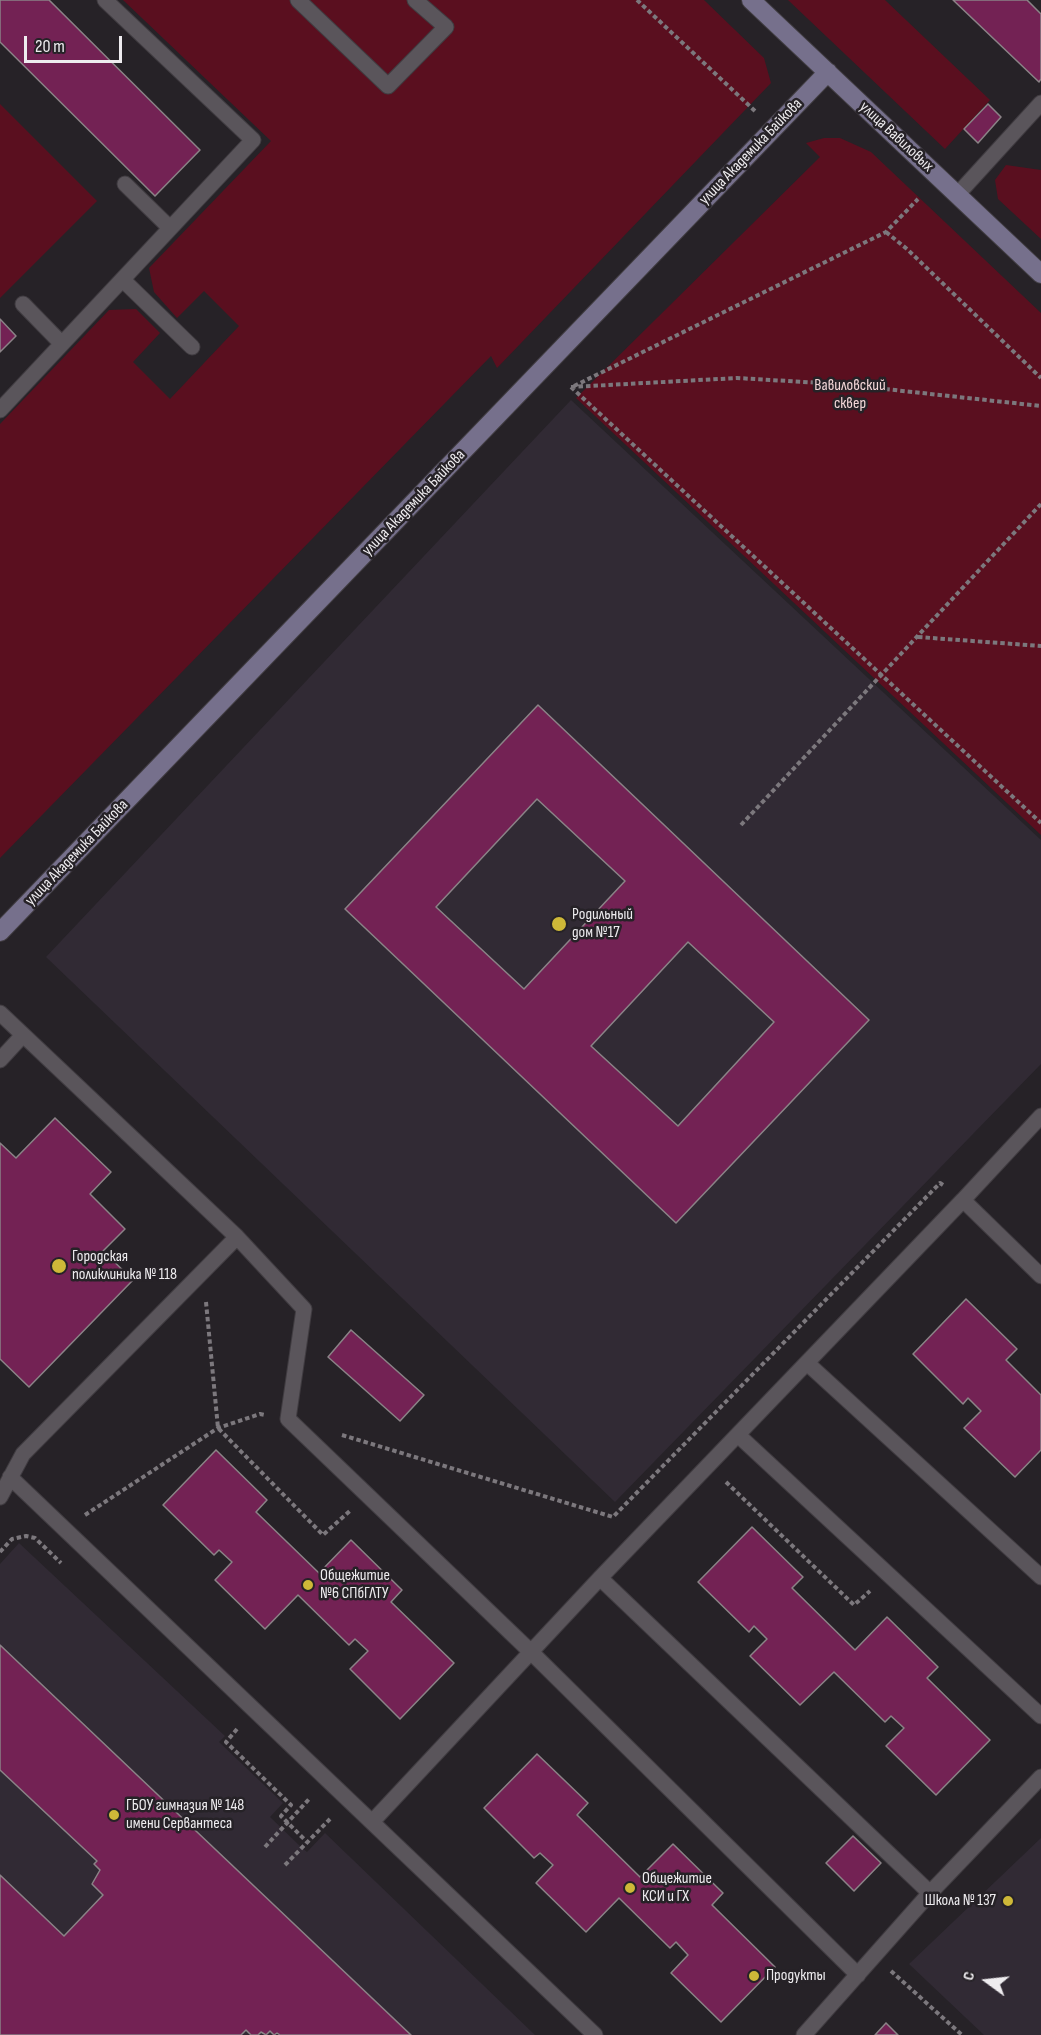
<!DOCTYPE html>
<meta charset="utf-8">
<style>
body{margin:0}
#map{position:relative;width:1041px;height:2035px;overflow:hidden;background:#262227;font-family:"Sofia Sans Condensed",sans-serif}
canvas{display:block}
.north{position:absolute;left:957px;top:1951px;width:60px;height:60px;-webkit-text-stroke:4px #262227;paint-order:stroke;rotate:285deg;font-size:16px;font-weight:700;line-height:24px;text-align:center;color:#eeecef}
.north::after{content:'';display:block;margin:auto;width:21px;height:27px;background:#eeecef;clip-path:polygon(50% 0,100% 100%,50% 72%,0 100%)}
.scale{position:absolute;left:24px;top:36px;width:98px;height:27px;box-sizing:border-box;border:3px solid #eeecef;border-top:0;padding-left:8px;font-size:18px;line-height:21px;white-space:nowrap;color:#eeecef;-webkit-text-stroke:4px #262227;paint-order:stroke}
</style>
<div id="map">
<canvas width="1041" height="2035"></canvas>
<div class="north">С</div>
<div class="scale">20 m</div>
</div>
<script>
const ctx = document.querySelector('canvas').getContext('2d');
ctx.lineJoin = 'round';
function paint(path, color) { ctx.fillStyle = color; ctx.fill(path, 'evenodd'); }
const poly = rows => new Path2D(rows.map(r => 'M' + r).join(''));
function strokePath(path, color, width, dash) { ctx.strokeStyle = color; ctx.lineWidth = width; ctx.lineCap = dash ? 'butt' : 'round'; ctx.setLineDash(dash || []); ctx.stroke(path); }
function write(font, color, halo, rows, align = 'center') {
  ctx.font = font + ' "Sofia Sans Condensed",sans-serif'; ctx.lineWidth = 5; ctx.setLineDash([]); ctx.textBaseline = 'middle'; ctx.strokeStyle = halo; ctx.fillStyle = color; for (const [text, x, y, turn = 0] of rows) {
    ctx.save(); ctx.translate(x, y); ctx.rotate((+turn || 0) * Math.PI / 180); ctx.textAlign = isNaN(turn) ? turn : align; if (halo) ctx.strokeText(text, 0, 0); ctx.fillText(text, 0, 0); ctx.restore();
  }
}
paint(poly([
 [571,400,1041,840,1041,1064,615,1502,46,957],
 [19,1543,225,1736,219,1742,283,1803,270,1817,301,1847,307,1852,325,1833,535,2035,0,2035,0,1564],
 [1041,1838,1041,2035,984,2035,909,1964]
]), '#312a34');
paint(poly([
 [123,0,704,0,764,58,771,83,497,368,491,356,0,858,0,424,109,310,136,309,160,333,133,362,170,399,239,326,204,291,177,318,154,292,149,268,271,141],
 [788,0,885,0,990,100,945,149],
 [0,104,97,201,0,298],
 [824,138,840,138,871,152,1041,313,1041,835,576,398,820,157,806,143],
 [1006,165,1041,170,1041,239,998,199,995,180]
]), '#5a0f1f');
const building = poly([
 [0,0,49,0,200,150,155,196,0,42,0,0],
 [953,0,1027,0,1041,14,1041,79,1039,82,953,0],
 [988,104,1001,117,978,143,964,129,988,104],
 [0,319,16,336,0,352,0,319],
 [538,705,869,1020,676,1223,345,909,538,705],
 [537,799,625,881,524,989,436,907,537,799],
 [688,942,774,1022,678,1126,591,1046,688,942],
 [55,1118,111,1172,90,1194,125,1229,103,1251,133,1280,29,1387,0,1359,0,1143,16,1158,55,1118],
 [966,1299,1017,1349,1006,1360,1041,1395,1041,1450,1015,1477,964,1428,981,1411,968,1398,963,1404,913,1354,966,1299],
 [351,1330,424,1395,400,1421,328,1357,351,1330],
 [216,1450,267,1500,256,1512,319,1573,351,1540,402,1590,391,1602,454,1663,400,1719,350,1669,368,1651,355,1639,349,1645,298,1595,265,1629,215,1580,232,1562,219,1550,214,1555,163,1505,216,1450],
 [752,1527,803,1577,792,1588,855,1650,887,1617,938,1667,927,1678,990,1740,936,1795,886,1746,904,1728,891,1716,885,1722,834,1672,800,1705,750,1656,767,1639,754,1626,749,1632,698,1582,752,1527],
 [0,1645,411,2035,280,2035,277,2033,274,2035,270,2031,266,2035,261,2032,258,2035,251,2035,246,2030,241,2035,0,2035,0,1875,64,1936,103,1895,92,1884,100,1870,94,1864,97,1861,0,1770,0,1645],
 [537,1754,588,1803,577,1815,640,1877,673,1844,723,1893,712,1905,775,1967,721,2022,671,1973,688,1955,676,1942,670,1948,619,1898,586,1932,536,1883,553,1865,540,1853,534,1858,484,1808,537,1754],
 [853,1836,881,1863,854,1891,826,1863,853,1836],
 [886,2023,898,2035,875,2035,886,2023]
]);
paint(building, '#732254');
strokePath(building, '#8b8387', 1.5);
const lane = poly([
 [298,0,388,86,446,27,415,0],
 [125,184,170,228],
 [957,195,1041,103],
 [123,280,192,347],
 [23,304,61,343],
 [0,410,253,140,105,0],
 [0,1013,237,1237,304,1309,288,1419,532,1653,858,1975],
 [0,1060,23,1035],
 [963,1200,1041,1116],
 [807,1363,1041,1577],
 [738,1435,1041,1716],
 [10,1477,595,2035],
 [0,1497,23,1454,237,1237],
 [600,1578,930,1893],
 [372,1822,600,1578,963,1200,1041,1276],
 [804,2035,930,1893,1041,1777]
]);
const secondary = poly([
 [751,0,1041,274],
 [0,932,828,72]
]);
strokePath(lane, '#403c41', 17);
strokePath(secondary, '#403c41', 20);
strokePath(poly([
 [637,0,756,112],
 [886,232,907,249,1041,378],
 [574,386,886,232,918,199],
 [571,387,1041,823],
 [571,387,737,378,839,384,1041,406],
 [918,637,1041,646],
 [741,825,1041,504],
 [206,1302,218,1428,323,1535,351,1510],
 [342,1435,613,1517,940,1183,943,1185],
 [726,1482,854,1605,870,1591],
 [85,1515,218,1428,260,1414,265,1415],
 [0,1552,12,1539,26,1536,35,1538,61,1563],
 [237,1729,226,1742,291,1805,281,1816,307,1842],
 [265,1847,310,1798],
 [285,1865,330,1819],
 [891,1971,962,2035]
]), '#7c787d', 4, [4.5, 3]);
strokePath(lane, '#5a555b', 15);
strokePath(secondary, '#76708c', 18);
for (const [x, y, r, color] of [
 [559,924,8,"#ceb838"],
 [59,1266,8,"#ceb838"],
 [308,1585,6,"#ceb838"],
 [114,1815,6,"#ceb838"],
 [630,1888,6,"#ceb838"],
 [1008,1901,6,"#ceb838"],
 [754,1976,6,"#ceb838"]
]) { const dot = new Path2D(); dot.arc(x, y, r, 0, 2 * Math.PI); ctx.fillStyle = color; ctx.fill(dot); strokePath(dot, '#262227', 2); }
write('16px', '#eeecef', '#262227', [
 ["улица Вавиловых",896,137,43],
 ["улица Академика Байкова",751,152,-46],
 ["улица Академика Байкова",414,503,-46],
 ["улица Академика Байкова",77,853,-46]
]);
write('16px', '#f3d7d8', '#262227', [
 ["Вавиловский",850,386],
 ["сквер",850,404]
]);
write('16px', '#eeecef', '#262227', [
 ["Родильный",572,915],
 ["дом №17",572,933],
 ["Городская",72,1257],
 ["поликлиника № 118",72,1275],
 ["Общежитие",320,1576],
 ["№6 СПбГЛТУ",320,1594],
 ["ГБОУ гимназия № 148",126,1806],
 ["имени Сервантеса",126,1824],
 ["Общежитие",642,1879],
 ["КСИ и ГХ",642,1897],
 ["Школа № 137",996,1901,"right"],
 ["Продукты",766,1976]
], 'left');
</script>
